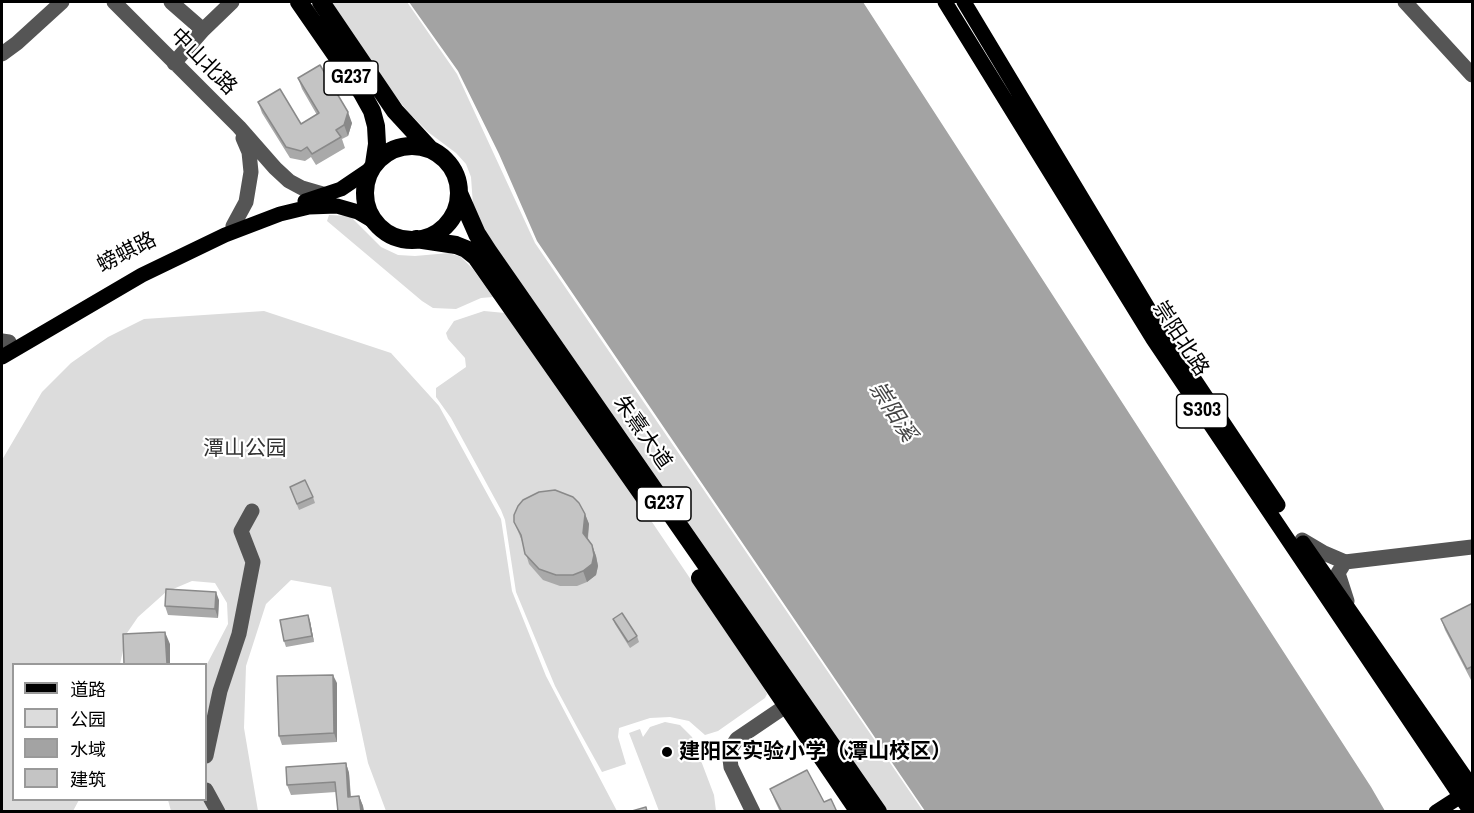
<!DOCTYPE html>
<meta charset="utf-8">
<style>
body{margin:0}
#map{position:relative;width:1474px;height:813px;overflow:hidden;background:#fff;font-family:"Archivo Narrow","Noto Sans SC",sans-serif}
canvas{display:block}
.frame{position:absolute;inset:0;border:3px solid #000;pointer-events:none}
.legend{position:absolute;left:12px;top:663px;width:195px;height:138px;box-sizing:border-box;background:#fff;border:2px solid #999;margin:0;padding:8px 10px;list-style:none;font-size:18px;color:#000}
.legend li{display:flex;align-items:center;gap:12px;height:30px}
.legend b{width:30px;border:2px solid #999}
</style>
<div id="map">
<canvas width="1474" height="813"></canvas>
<div class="frame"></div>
<ul class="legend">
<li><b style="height:8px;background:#000"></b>道路</li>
<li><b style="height:16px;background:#dcdcdc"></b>公园</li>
<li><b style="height:16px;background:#a3a3a3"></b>水域</li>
<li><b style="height:16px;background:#c4c4c4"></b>建筑</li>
</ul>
</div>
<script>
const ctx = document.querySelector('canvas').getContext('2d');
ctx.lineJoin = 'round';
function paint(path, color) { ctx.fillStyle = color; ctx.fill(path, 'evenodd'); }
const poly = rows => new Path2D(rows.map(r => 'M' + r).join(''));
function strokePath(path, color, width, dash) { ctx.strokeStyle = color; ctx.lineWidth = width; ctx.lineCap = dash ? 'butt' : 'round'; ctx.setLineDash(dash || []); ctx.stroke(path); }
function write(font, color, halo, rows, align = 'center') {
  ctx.font = font + ' "Archivo Narrow","Noto Sans SC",sans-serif'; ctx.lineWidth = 4.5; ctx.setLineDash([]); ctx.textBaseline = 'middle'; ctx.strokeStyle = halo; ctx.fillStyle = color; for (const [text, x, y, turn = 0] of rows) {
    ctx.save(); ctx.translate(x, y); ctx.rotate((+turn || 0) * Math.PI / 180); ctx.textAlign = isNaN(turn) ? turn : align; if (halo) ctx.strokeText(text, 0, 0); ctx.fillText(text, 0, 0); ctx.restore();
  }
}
paint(poly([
 [327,2,407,2,457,74,535,243,923,811,883,811,489,241,473,205,471,177,466,164,456,153,428,132,408,112,358,48],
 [329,215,350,216,381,247,398,255,415,256,449,253,461,257,473,269,493,297,481,298,456,309,433,308,422,301,327,221],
 [264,311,391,353,439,406,501,519,512,591,546,676,617,811,386,811,368,763,331,587,291,580,266,604,246,666,244,728,258,811,171,811,168,800,206,800,206,666,228,624,227,603,215,583,192,581,166,592,138,617,127,633,120,664,14,664,14,800,79,800,73,811,2,811,2,460,42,392,71,363,108,337,144,319],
 [484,311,505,313,596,439,764,688,767,694,765,698,718,731,705,735,689,721,670,717,650,718,619,728,618,737,626,764,602,772,577,727,555,686,516,592,505,520,501,510,451,418,436,397,436,388,466,367,465,358,448,339,446,333,454,321],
 [665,722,680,725,692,737,714,795,716,811,659,811,629,733,640,729,643,737,650,727]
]), '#dcdcdc');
paint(poly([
 [409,2,863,2,1371,787,1385,811,925,811,537,241,499,154,458,71]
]), '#a3a3a3');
strokePath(poly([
 [114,2,239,127,275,168,289,181,302,188,326,195],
 [171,2,203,30,174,63],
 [1405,2,1472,75],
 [203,30,232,2],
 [2,54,17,43,62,2],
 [233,226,246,202,251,172,249,152,243,138],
 [2,341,9,342],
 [1302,540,1324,553,1345,562,1472,547],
 [1345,562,1338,573,1347,601],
 [206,756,220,691,239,634,253,562,241,531,252,511],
 [206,790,218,812],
 [753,812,731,767,729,751,737,739,796,699]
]), '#555', 15);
strokePath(poly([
 [945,2,1153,339,1471,812],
 [964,2,1162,331,1278,505],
 [305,201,341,189,372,168],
 [2,357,142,275,225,235,280,214,309,207,337,206,358,212,375,222],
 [1303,543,1472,787],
 [1436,812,1467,792]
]), '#000', 15);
strokePath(poly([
 [299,2,362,93,372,111,376,126,377,144,374,164],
 [321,2,395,111,430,149],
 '365 193a47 47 0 1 1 94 0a47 47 0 1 1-94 0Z',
 [459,193,477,234,488,251,878,812],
 [416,239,456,245,466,249,476,257,647,501],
 [700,578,859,812]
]), '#000', 18);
paint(poly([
 [298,78,352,123,348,136,342,139,345,148,316,165,311,157,305,161,290,158,262,113,258,102,301,124,317,115,302,89],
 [290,487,313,497,315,503,299,510],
 [585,514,589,524,588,539,592,545,596,556,598,566,596,575,587,582,577,586,560,586,543,580,529,564,522,541,514,522],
 [219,600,218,618,168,615,165,606],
 [1473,603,1473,679,1471,680,1445,630,1441,619],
 [308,615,310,621,314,642,286,647,284,641],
 [613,619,637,636,639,642,630,648,615,624],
 [337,683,337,742,282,745,279,736],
 [346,763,349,773,351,796,359,796,363,806,364,812,338,812,336,792,291,795,287,785],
 [770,789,824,802,837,812,780,812,774,799]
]), '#a9a9a9');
paint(poly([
 [348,112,352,123,348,136,344,125],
 [585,514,589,524,587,544,583,533],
 [592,545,596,556,598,566,596,575,587,582,583,571],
 [216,592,219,600,218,618,215,609],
 [308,615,310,621,314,642,312,636],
 [165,632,170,644,170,664,167,664],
 [333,675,337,683,337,742,334,733],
 [346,763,349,773,351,807,348,797],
 [359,796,363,806,364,812,361,812]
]), '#898989');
const building = poly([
 [320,65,348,112,344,125,336,130,341,137,312,154,307,147,301,151,286,147,258,102,280,89,301,124,319,113,298,78,320,65],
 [305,480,313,497,297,504,290,487,305,480],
 [555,490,573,497,579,503,585,514,583,533,592,545,594,555,592,564,583,571,573,575,556,575,539,569,525,554,521,535,514,522,514,515,518,506,523,500,539,492,555,490],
 [166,589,216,592,215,609,165,606,166,589],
 [1473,603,1473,666,1467,669,1441,619,1473,603],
 [622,613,637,636,628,642,613,619,622,613],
 [308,615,312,636,284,641,280,620,308,615],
 [165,632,167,664,124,664,123,634,165,632],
 [333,675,334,733,279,736,277,676,333,675],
 [346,763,348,797,359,796,361,812,338,812,335,782,287,785,286,767,346,763],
 [807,770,824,802,831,799,837,812,782,812,770,789,807,770],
 [646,807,647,812,632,811,646,807]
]);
paint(building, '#c4c4c4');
strokePath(building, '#898989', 1.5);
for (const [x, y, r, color] of [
 [667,752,6,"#000"]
]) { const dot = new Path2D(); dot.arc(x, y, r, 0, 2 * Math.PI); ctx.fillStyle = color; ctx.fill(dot); strokePath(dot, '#fff', 2); }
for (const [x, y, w] of [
 [351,78,54],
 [1202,411,51],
 [664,504,54]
]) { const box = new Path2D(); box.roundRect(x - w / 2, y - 17, w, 34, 4.5); ctx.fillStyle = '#fff'; ctx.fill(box); strokePath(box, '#000', 1.5); }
write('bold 20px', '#000', null, [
 ["G237",351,78],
 ["S303",1202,411],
 ["G237",664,504]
]);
write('21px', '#000', '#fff', [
 ["中山北路",203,62,45],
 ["螃蜞路",127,253,-27],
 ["崇阳北路",1180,339,57],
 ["朱熹大道",642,433,55]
]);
write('21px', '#333', '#fff', [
 ["潭山公园",245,449]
]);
write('bold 21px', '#000', '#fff', [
 ["建阳区实验小学（潭山校区）",679,752]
], 'left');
write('italic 22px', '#444', '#fff', [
 ["崇阳溪",892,412,57]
]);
</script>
